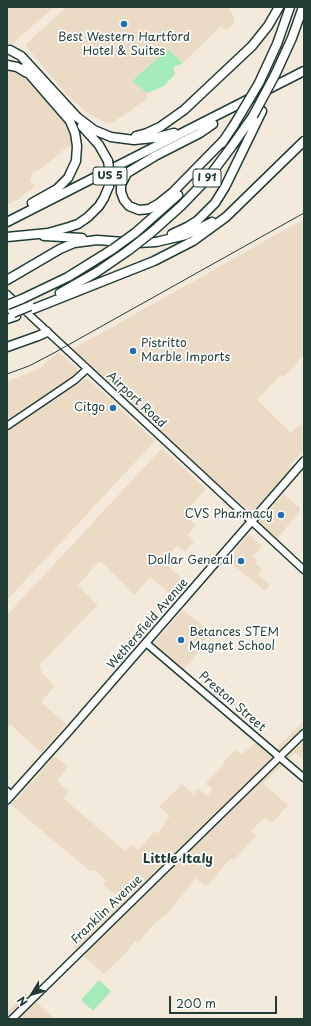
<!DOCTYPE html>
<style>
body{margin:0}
#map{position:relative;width:311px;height:1026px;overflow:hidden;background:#f4eadc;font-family:"Playpen Sans",sans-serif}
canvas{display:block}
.frame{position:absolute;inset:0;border:8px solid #1f3d34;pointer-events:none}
.north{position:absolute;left:12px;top:974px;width:40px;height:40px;-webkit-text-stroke:3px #fff;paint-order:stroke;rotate:233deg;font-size:11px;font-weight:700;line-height:16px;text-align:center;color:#1f3d34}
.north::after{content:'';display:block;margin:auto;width:14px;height:18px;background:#1f3d34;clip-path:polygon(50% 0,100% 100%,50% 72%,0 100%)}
.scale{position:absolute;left:169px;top:996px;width:108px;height:18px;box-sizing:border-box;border:2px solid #1f3d34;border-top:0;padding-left:5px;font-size:12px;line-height:14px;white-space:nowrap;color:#1f3d34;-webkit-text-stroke:3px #fff;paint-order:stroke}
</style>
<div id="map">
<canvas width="311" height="1026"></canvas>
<div class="frame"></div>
<div class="north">N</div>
<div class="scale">200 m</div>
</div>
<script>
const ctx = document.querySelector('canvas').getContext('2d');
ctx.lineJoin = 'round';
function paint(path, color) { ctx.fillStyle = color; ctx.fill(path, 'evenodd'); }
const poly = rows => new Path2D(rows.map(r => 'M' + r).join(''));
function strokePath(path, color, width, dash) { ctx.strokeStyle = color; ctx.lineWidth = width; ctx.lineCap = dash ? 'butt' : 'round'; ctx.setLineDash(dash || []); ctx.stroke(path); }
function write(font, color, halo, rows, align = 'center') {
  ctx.font = font + ' "Playpen Sans",sans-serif'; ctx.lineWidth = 3.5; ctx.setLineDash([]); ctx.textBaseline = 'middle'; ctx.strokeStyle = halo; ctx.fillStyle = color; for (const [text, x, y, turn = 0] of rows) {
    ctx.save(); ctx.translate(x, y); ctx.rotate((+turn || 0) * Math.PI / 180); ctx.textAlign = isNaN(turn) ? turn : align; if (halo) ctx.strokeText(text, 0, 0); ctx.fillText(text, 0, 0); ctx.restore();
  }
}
paint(poly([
 [7,7,54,7,7,48],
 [66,7,230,7,229,10,234,16,234,24,227,30,220,27,183,63,168,49,132,81,147,93,147,99,114,122,106,123,89,114,66,94,25,45],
 [7,68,23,73,68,123,72,134,74,147,67,147,41,169,32,173,30,181,35,186,17,200,7,205],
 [304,219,304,359,302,357,284,377,281,375,257,400,291,433,300,424,304,428,304,450,289,467,291,469,252,512,245,507,204,472,73,349],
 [59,352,69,362,70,362,77,368,77,373,7,420,7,381,39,369],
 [87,378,155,441,7,600,7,431],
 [162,448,206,489,184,513,196,525,187,535,194,542,185,552,177,545,164,562,188,584,176,599,150,577,135,595,100,561,78,585,98,605,39,665,42,673,55,686,41,702,66,724,41,753,11,725,7,728,7,615],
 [284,494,301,509,277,539,259,522],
 [249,534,262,546,253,557,258,561,256,564,262,569,258,575,270,585,265,591,227,560],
 [183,610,211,632,199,647,201,649,184,669,154,643],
 [304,721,304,760,295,753,263,784,288,805,272,823,265,817,251,831,256,836,234,860,231,858,206,887,196,878,167,914,156,922,138,943,135,941,128,951,104,974,73,947,121,900,103,884,106,880,93,869,90,871,11,805,55,756,68,767,57,781,69,791,63,798,125,851,131,845,138,850,155,831,158,833,165,825,164,824,170,816,159,807,182,784,193,794,198,788,207,796,213,789,206,783,225,764,223,762,236,750,242,755,262,736,276,748],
 [26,993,55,1019,7,1019,7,1012]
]), '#ecdbc4');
paint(poly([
 [168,49,183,63,173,67,175,74,164,86,147,93,132,81],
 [99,980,111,991,93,1011,81,1000]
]), '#a3ecba');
const secondary = poly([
 [7,294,304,570],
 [7,426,75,380,87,369],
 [146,643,304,778],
 [7,791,11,795],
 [12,1019,304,733]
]);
const primary = poly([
 [7,800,69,731,304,461]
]);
const highway = poly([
 [10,50,21,56,77,117,94,130,111,137,134,140,154,138,174,133],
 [7,65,17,67,27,73],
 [24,68,70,121,75,133,77,146,76,161,68,178,57,189,32,203],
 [275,75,292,38,303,7],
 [259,83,277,44,290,7],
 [213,124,200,133,155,156,127,173,121,185,121,192,124,200,129,206,139,210,149,209,158,204,173,192,224,140],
 [82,126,99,145,108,161],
 [136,136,147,133,160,127,184,110,252,46,268,26,279,7],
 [222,143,234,125],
 [7,222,304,71],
 [152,232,181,206,208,178,232,146,253,116],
 [135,233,178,195],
 [172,234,189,226,197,221,215,203,225,187,262,111],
 [44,236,82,238],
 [7,237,48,233,69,227,78,224,88,217,99,206,104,198,109,186],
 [7,280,60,249,74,243,97,240,137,243,156,242,186,235,212,222],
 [60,293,97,272,129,250],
 [22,299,68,277,113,249],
 [33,309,154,261,193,241,226,217,304,141],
 [7,319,16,316],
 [7,347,38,336,47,332]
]);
strokePath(secondary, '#1f3d34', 9);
strokePath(primary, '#1f3d34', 10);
strokePath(highway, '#1f3d34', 11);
strokePath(secondary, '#fff', 6);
strokePath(primary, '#fff', 7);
strokePath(highway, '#fff', 8);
strokePath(poly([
 [7,374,29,366,52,354,304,213]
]), '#1f3d34', 1);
const highwayBridge = poly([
 [253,116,275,75],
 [234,125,259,83],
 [108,161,110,174,109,186],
 [113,249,135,233],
 [129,250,152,232],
 [7,305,22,299],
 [13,313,30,306]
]);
strokePath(highwayBridge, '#1f3d34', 11, []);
strokePath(highwayBridge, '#fff', 8);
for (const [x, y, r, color] of [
 [124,24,4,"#1f6fb2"],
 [133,351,4,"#1f6fb2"],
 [113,408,4,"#1f6fb2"],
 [281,515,4,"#1f6fb2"],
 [241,561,4,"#1f6fb2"],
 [181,640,4,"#1f6fb2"]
]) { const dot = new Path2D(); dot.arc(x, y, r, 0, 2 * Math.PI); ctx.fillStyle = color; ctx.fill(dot); strokePath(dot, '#fff', 1.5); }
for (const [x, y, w] of [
 [110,176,34],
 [207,178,28]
]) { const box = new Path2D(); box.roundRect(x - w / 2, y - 9, w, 18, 3); ctx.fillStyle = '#fff'; ctx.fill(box); strokePath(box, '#1f3d34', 1); }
write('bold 11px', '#1f3d34', null, [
 ["US 5",110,176],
 ["I 91",207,178]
]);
write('12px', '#1f3d34', '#fff', [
 ["Best Western Hartford",124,38,"center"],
 ["Hotel & Suites",124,52,"center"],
 ["Pistritto",141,344,"left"],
 ["Marble Imports",141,358,"left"],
 ["Citgo",105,408],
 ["CVS Pharmacy",273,515],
 ["Dollar General",233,561],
 ["Betances STEM",189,633,"left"],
 ["Magnet School",189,647,"left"]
], 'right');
write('12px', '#1f3d34', '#fff', [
 ["Airport Road",136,400,43],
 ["Wethersfield Avenue",148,624,-49],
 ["Preston Street",232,702,41],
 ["Franklin Avenue",107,910,-44]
]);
write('bold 13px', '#1f3d34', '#fff', [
 ["Little Italy",178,859]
]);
</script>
